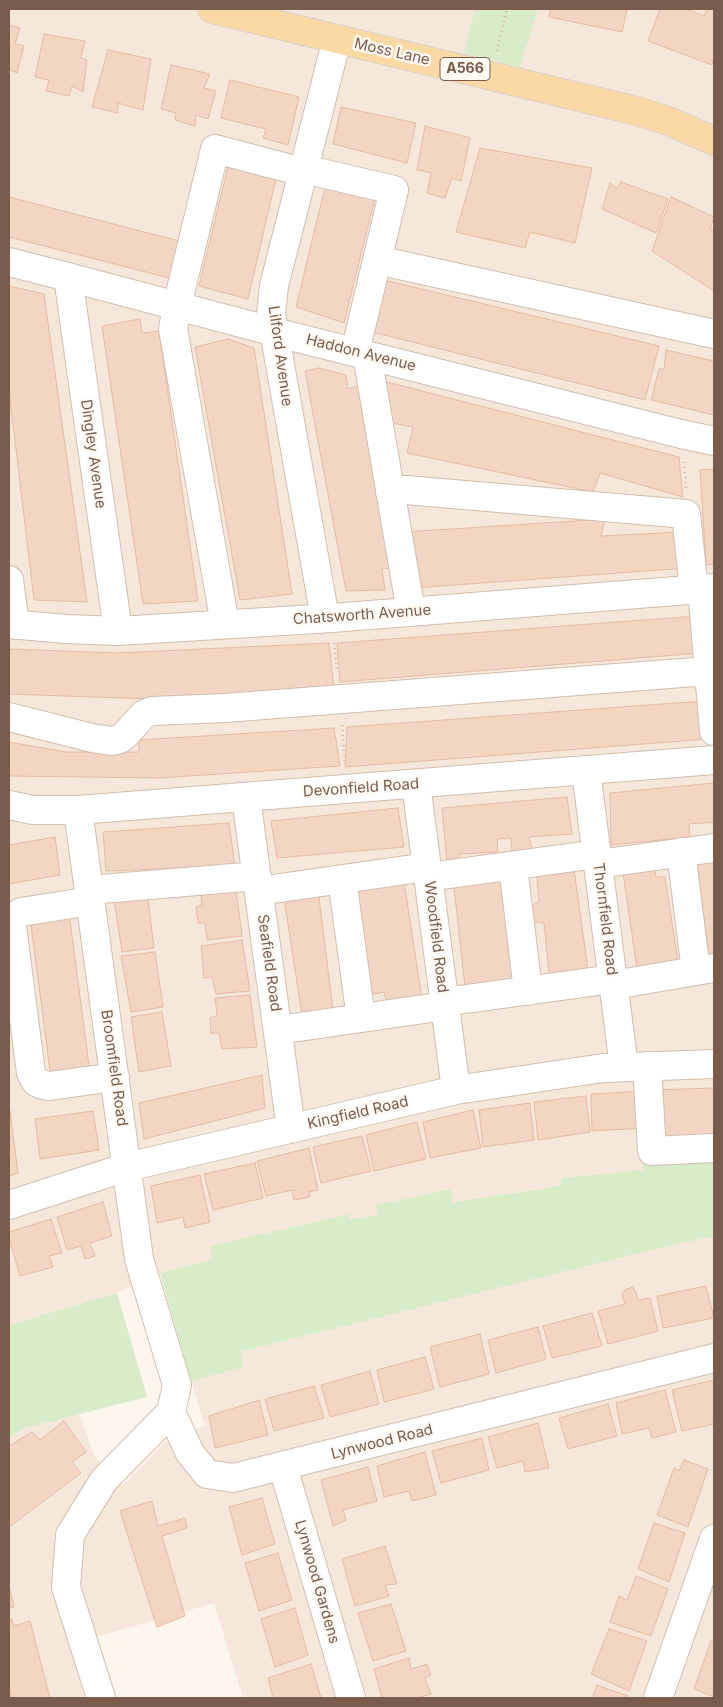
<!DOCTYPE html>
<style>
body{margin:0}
#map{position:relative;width:723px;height:1707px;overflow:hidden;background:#fdf6ec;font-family:Inter,sans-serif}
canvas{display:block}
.frame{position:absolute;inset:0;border:10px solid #7a5c4d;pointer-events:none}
</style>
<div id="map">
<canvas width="723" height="1707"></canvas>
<div class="frame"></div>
</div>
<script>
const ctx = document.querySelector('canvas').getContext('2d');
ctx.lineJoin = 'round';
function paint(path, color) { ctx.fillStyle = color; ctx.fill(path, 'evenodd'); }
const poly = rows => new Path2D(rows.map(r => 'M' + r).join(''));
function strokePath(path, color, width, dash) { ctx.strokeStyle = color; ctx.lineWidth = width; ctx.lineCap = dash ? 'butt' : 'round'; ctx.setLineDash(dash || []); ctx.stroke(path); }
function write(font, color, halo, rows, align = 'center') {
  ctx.font = font + ' Inter,sans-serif'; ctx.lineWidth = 5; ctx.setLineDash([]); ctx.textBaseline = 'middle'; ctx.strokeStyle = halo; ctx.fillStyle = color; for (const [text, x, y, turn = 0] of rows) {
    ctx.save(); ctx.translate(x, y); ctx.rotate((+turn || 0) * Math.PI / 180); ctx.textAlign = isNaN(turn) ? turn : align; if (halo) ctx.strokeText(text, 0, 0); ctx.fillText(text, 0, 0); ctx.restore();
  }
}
paint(poly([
 [9,9,714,9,714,1164,561,1178,562,1186,452,1202,450,1189,376,1205,379,1215,351,1221,349,1214,211,1246,213,1259,160,1273,117,1293,9,1325],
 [714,1236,714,1698,243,1698,214,1603,71,1644,84,1698,9,1698,9,1437,25,1428,79,1414,94,1455,122,1486,168,1439,205,1426,191,1381,244,1367,240,1352,635,1254]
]), '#f5e8da');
paint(poly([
 [475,9,538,9,520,67,464,53],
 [714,1157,714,1236,635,1254,240,1352,244,1367,191,1381,160,1273,213,1259,210,1246,349,1214,351,1220,378,1215,376,1205,450,1189,453,1202,561,1186,561,1178,643,1170,642,1161],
 [117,1293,147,1397,25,1428,9,1437,9,1325]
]), '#d8ecc9');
const building = poly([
 [551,9,627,9,622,32,549,17,551,9],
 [660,9,686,9,704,16,707,9,714,9,714,59,712,65,648,41,660,9],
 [9,25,20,28,15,44,24,46,17,73,9,69,9,25],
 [44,34,85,41,81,58,87,60,83,92,72,86,69,96,46,91,49,80,35,77,44,34],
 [108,50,151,59,143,110,118,103,118,113,92,107,108,50],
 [171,65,210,74,204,88,216,91,208,119,196,115,195,126,175,120,176,113,161,109,171,65],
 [230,80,299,97,288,145,263,138,266,129,221,118,230,80],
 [341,107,416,123,407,163,333,144,341,107],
 [425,126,470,138,461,181,452,178,445,198,427,193,431,173,417,170,425,126],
 [480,148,592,168,575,243,530,232,525,248,456,232,480,148],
 [230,159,278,170,248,299,199,286,230,159],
 [327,179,377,190,344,323,296,307,327,179],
 [621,182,668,199,656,233,602,209,610,183,617,188,621,182],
 [9,197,187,243,177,280,9,237,9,197],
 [671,197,714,217,710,229,714,231,714,291,652,251,671,197],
 [384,280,659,346,645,400,364,330,384,280],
 [9,286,44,294,87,602,34,600,9,391,9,286],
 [140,319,142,333,159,331,198,601,143,604,102,326,140,319],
 [228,339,254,348,292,594,240,600,195,347,228,339],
 [666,350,714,361,714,415,651,400,659,369,664,369,666,350],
 [319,368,346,375,348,389,358,386,392,569,382,568,385,590,346,591,305,371,319,368],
 [379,380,679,457,683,497,600,473,593,492,407,453,413,427,386,422,379,380],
 [714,469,714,564,706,565,700,470,714,469],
 [605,519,601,536,682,532,687,568,414,588,405,532,605,519],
 [697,616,701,653,340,682,337,643,697,616],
 [329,643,334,689,149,699,9,694,9,649,117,653,329,643],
 [704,701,708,739,345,767,347,727,704,701],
 [334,728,340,766,159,778,9,776,9,742,66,752,139,752,139,740,334,728],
 [714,783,714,822,689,824,690,837,611,845,610,793,714,783],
 [567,797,572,834,529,837,532,849,512,851,511,838,497,839,498,852,459,854,460,861,447,862,442,808,567,797],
 [398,808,404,847,277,858,271,821,398,808],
 [229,823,235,866,106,871,103,832,229,823],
 [55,837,60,875,9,884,9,845,55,837],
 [714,853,714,965,710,966,696,856,714,853],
 [654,861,656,877,665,877,679,968,638,976,622,866,654,861],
 [573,862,589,977,550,981,544,923,533,922,530,906,539,902,536,867,573,862],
 [503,872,513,986,466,996,453,878,503,872],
 [403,875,423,1006,388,1007,384,992,369,995,356,885,403,875],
 [235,883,242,936,207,940,205,923,198,923,196,907,202,905,200,886,235,883],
 [318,889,334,1017,303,1021,283,892,318,889],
 [147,890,154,948,122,952,113,893,147,890],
 [69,913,90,1073,51,1078,30,918,69,913],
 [242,940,250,991,216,994,212,977,204,978,201,946,242,940],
 [155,952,163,1007,131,1012,121,956,155,952],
 [250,995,257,1047,222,1049,219,1033,211,1033,210,1018,217,1016,215,998,250,995],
 [162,1012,171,1066,139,1072,131,1017,162,1012],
 [262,1075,265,1108,144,1139,139,1103,262,1075],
 [714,1088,714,1135,655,1137,653,1090,714,1088],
 [643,1091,645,1128,592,1131,591,1094,643,1091],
 [586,1096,590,1132,538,1140,534,1102,586,1096],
 [9,1103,18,1173,9,1176,9,1103],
 [530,1103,534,1140,483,1147,479,1110,530,1103],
 [473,1110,481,1148,430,1158,423,1122,473,1110],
 [93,1111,99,1150,40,1159,35,1119,93,1111],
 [417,1122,426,1159,374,1171,366,1135,417,1122],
 [362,1136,371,1171,321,1183,313,1147,362,1136],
 [309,1148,318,1190,309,1192,310,1197,294,1200,292,1190,266,1196,257,1161,309,1148],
 [255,1163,263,1198,213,1210,204,1174,255,1163],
 [200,1175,210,1222,185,1228,183,1217,157,1223,151,1186,200,1175],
 [103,1202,112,1236,90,1243,95,1256,85,1259,81,1246,67,1250,57,1217,103,1202],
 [51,1219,62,1253,49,1256,53,1267,20,1276,9,1238,9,1232,51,1219],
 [706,1286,714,1318,663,1328,657,1296,706,1286],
 [632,1287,636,1292,638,1300,650,1298,658,1331,608,1344,598,1311,625,1304,622,1295,625,1290,632,1287],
 [592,1313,602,1346,552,1358,543,1326,592,1313],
 [538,1327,546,1359,496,1373,488,1340,538,1327],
 [480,1334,489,1374,440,1387,430,1347,480,1334],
 [425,1357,434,1389,384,1402,377,1370,425,1357],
 [370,1371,379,1404,330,1417,321,1385,370,1371],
 [714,1380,714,1424,682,1431,672,1390,714,1380],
 [314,1386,324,1418,274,1431,265,1399,314,1386],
 [665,1390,676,1432,652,1438,649,1428,622,1434,616,1403,665,1390],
 [259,1400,268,1435,215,1448,209,1416,259,1400],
 [608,1404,617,1436,568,1449,559,1418,608,1404],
 [64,1421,86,1452,72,1462,81,1473,9,1527,9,1446,32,1432,40,1440,64,1421],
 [538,1423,549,1468,525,1472,523,1461,497,1468,488,1437,538,1423],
 [482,1438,489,1470,441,1483,432,1451,482,1438],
 [425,1452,436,1495,412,1501,409,1491,384,1497,377,1466,425,1452],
 [684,1460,708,1469,688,1527,657,1515,674,1468,679,1471,684,1460],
 [368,1467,377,1501,343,1510,346,1520,333,1526,321,1480,368,1467],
 [262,1498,275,1544,242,1555,229,1507,262,1498],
 [152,1501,158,1526,185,1518,187,1528,162,1536,185,1616,157,1627,120,1511,152,1501],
 [654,1523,685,1533,669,1582,638,1569,654,1523],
 [385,1546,397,1584,385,1585,389,1596,355,1606,342,1559,385,1546],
 [278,1553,292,1600,259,1611,245,1563,278,1553],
 [636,1576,668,1589,651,1636,610,1622,619,1596,627,1600,636,1576],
 [9,1585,14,1607,9,1608,9,1585],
 [391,1604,406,1651,373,1661,358,1613,391,1604],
 [295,1608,308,1655,275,1667,261,1619,295,1608],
 [12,1619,14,1626,30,1621,50,1698,12,1698,9,1689,9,1621,12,1619],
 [609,1629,647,1641,629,1691,591,1674,609,1629],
 [711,1641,714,1642,714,1697,694,1689,711,1641],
 [409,1658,411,1669,427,1664,431,1675,425,1678,431,1694,420,1697,421,1698,382,1698,374,1669,409,1658],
 [311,1664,321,1698,273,1698,268,1678,311,1664],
 [597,1685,628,1696,627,1698,592,1698,597,1685]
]);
paint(building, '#f3d5c3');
strokePath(building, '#e6bba3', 1);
const minor = poly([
 [304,169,394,190,355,352],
 [377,260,714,334],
 [9,262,68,277,290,336,681,434,714,441],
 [68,277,118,631],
 [367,355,411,612],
 [390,492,406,490,686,514,694,590],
 [9,580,15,625],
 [702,589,714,731],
 [325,618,271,314,274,286,337,39],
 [9,624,66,629,118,631,332,618,714,588],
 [225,624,173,329,177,306,215,149,303,172],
 [9,717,92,738,112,741,120,739,125,735,144,714,152,711,225,708,695,672,714,676],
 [586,771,624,1067],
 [416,784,456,1090],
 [246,798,291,1129],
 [9,805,33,810,78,810,714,760],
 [78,810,139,1259,177,1385,171,1412,190,1453,207,1474,233,1478,714,1358],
 [681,852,696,971],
 [598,864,714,848],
 [513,866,528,991],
 [428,877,597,854],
 [342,879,361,1018],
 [89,890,257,876],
 [259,891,427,867],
 [91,901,21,912,13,917,12,926,31,1073,36,1082,40,1084,49,1086,115,1077],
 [614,985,713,968],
 [444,1002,613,979],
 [278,1030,445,1006],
 [647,1066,652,1151,714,1148],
 [9,1205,127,1167,456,1090,603,1068,714,1064],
 [283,1467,351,1698],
 [101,1698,66,1587,70,1535,104,1480,171,1412],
 [658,1698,714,1539]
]);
const major = poly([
 [212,9,633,110,666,120,714,141]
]);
strokePath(minor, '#d1beb0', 30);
strokePath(major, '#dad1cd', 30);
strokePath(poly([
 [497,51,507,9],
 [684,462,686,488],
 [334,643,337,672],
 [342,725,345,762]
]), '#d9b8a5', 3, [1, 4]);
strokePath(minor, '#fff', 28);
strokePath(major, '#fbd9a5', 28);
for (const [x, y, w] of [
 [465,69,50]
]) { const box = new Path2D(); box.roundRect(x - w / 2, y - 11.5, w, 23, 4); ctx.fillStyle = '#fffaf3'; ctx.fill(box); strokePath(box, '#7a5c4d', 1); }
write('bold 14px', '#7a5c4d', null, [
 ["A566",465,69]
]);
write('15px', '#7a5c4d', '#fffaf3', [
 ["Moss Lane",392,52,13],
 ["Haddon Avenue",361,353,14],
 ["Lilford Avenue",280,356,82],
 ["Dingley Avenue",93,454,82],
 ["Chatsworth Avenue",362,615,-4],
 ["Devonfield Road",361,788,-4],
 ["Thornfield Road",605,919,83],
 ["Woodfield Road",436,937,83],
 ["Seafield Road",269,963,82],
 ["Broomfield Road",114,1068,82],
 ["Kingfield Road",358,1113,-13],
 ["Lynwood Road",382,1442,-14],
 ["Lynwood Gardens",317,1582,74]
]);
</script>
